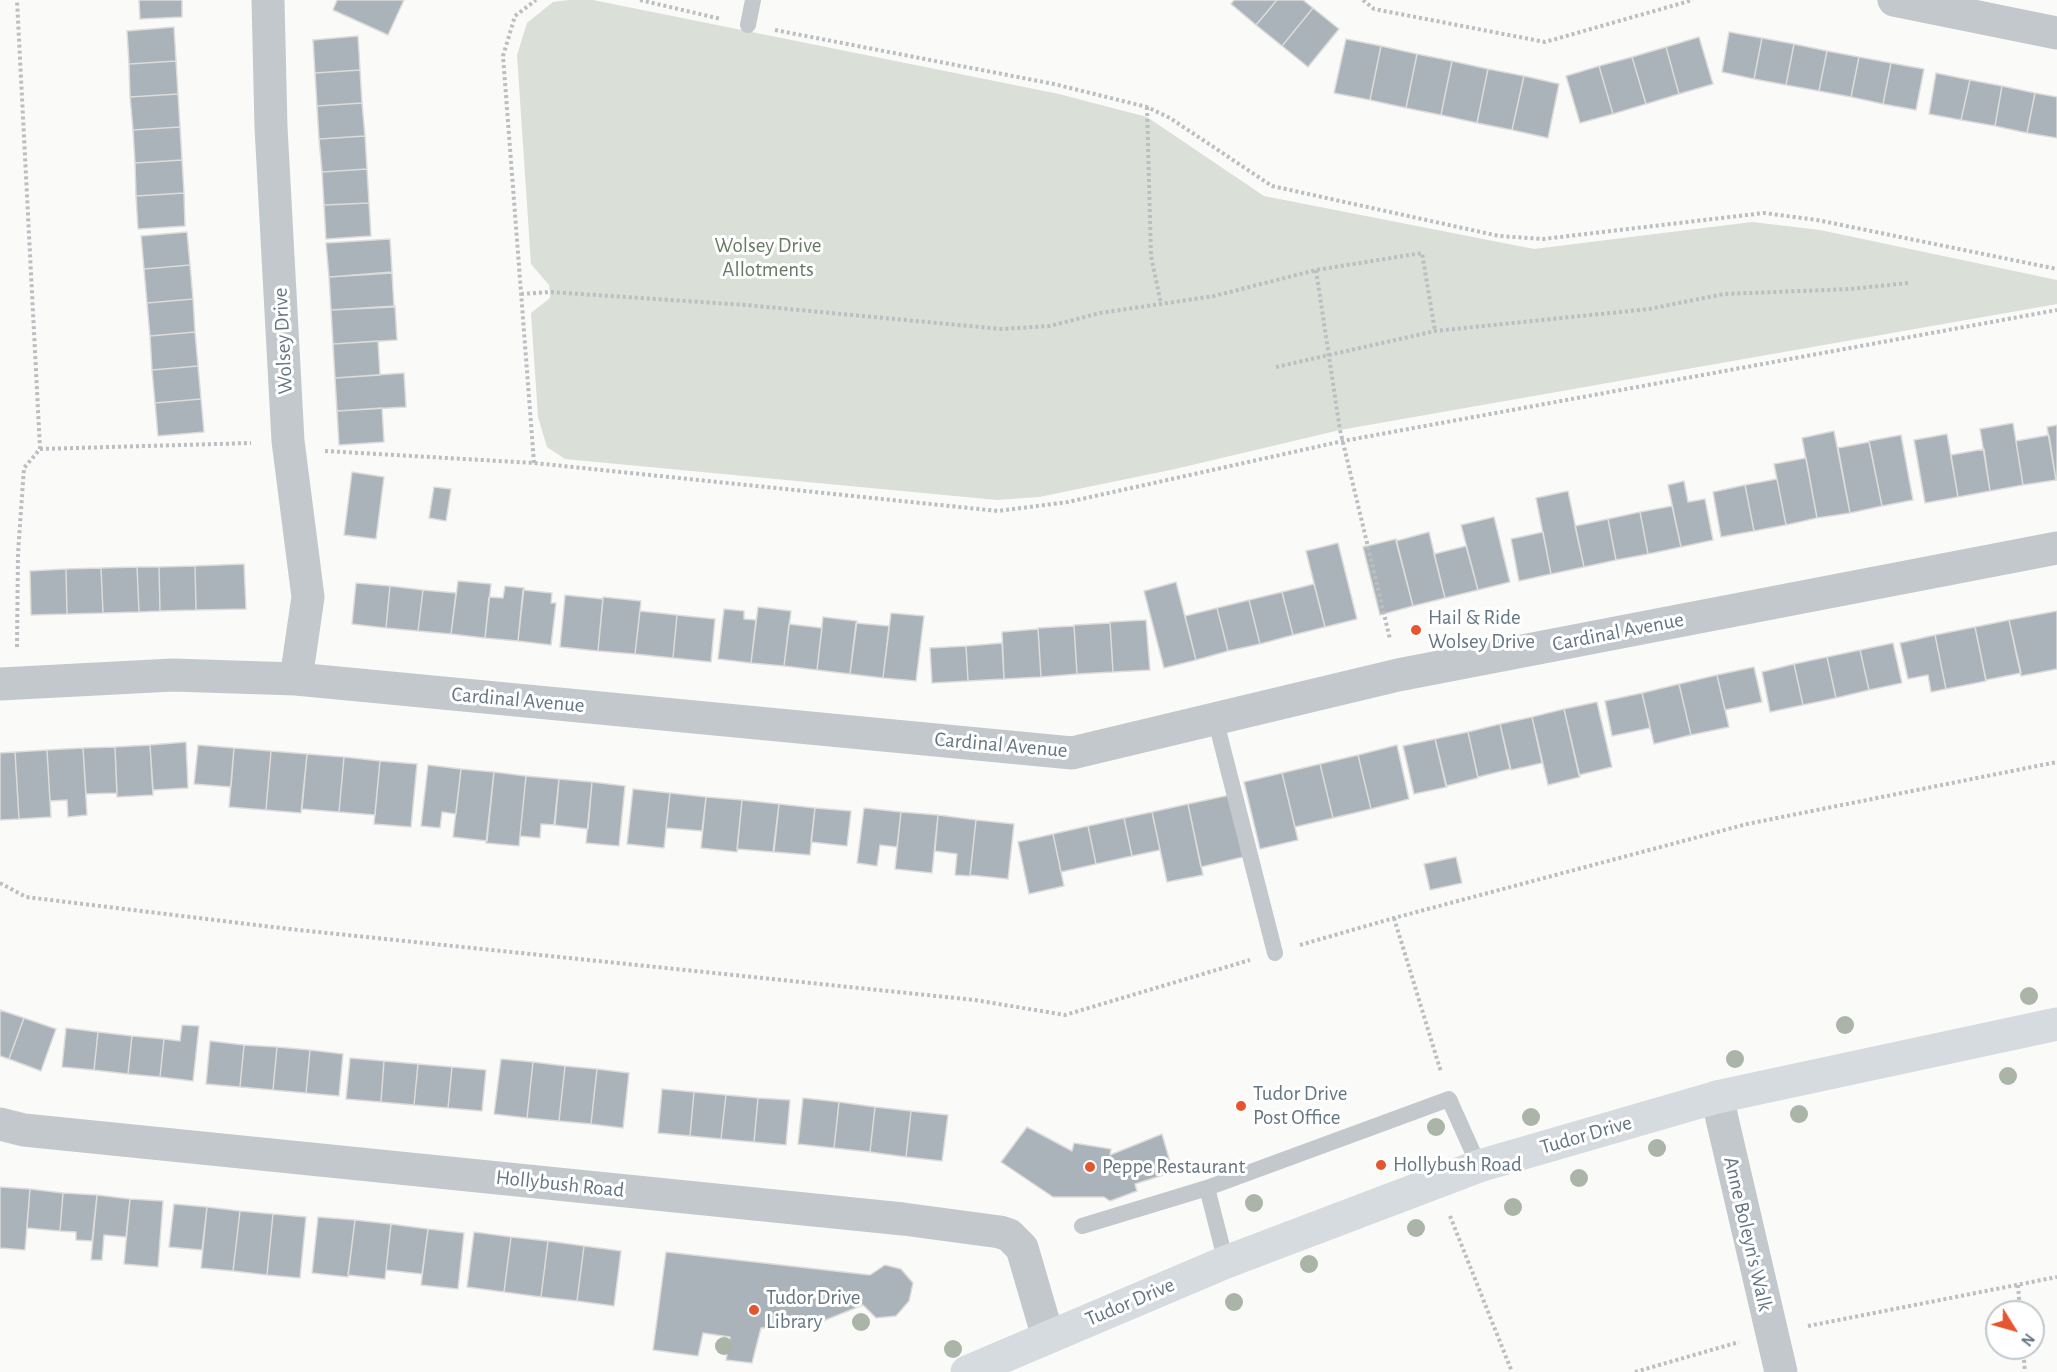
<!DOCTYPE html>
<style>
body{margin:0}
#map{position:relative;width:2057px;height:1372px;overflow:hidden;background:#fafaf8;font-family:"Alegreya Sans",sans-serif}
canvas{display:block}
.north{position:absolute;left:1985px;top:1300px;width:60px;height:60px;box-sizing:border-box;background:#fff;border:2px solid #c1c8cd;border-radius:50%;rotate:127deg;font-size:16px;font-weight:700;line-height:24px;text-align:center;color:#657683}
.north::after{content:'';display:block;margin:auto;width:21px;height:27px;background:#e4572e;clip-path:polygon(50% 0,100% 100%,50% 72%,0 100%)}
</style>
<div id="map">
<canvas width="2057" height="1372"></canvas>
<div class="north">N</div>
</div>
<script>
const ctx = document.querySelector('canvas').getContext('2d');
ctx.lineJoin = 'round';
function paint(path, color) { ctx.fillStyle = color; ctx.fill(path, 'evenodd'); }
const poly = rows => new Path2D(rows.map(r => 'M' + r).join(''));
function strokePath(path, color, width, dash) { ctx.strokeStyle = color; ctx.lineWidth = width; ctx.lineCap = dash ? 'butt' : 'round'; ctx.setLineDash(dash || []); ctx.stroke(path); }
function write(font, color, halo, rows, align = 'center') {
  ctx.font = font + ' "Alegreya Sans",sans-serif'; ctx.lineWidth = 6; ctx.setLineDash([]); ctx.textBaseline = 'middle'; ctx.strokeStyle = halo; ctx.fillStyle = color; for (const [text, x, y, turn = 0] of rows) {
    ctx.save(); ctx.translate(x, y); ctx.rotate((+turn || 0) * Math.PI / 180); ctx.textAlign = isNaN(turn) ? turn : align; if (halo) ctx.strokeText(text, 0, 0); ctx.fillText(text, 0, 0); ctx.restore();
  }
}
paint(poly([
 [569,0,593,0,1059,94,1147,117,1264,196,1534,249,1752,222,1820,230,2057,280,2057,304,1340,430,1175,469,1039,497,997,500,565,459,547,447,538,417,531,313,550,298,550,292,549,285,531,264,517,55,527,23,553,2]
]), '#dadfd7');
const building = poly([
 [139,0,182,0,182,17,140,19,139,0],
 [337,0,404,0,388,35,333,10,337,0],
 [1234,0,1277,0,1256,25,1231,4,1234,0],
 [1277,0,1303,0,1313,8,1282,46,1256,25,1277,0],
 [1313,8,1339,29,1308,67,1282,46,1313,8],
 [174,27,176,61,129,64,127,31,174,27],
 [1729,32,1762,38,1754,79,1722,72,1729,32],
 [358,36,360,70,315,73,313,40,358,36],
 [1699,37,1713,84,1679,94,1666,47,1699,37],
 [1762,38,1794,44,1786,85,1754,79,1762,38],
 [1346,39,1381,46,1370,100,1334,93,1346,39],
 [1794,44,1827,51,1819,91,1786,85,1794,44],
 [1381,46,1417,54,1406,108,1370,100,1381,46],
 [1666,47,1679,94,1646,104,1632,57,1666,47],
 [1827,51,1859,57,1851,97,1819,91,1827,51],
 [1417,54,1452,61,1441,115,1406,108,1417,54],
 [1632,57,1646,104,1613,114,1599,66,1632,57],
 [1859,57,1891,63,1883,104,1851,97,1859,57],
 [176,61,178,94,130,97,129,64,176,61],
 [1452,61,1488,69,1477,123,1441,115,1452,61],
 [1891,63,1924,69,1916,110,1883,104,1891,63],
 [1599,66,1613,114,1580,123,1566,76,1599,66],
 [1488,69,1524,76,1512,130,1477,123,1488,69],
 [360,70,362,103,317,106,315,73,360,70],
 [1936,73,1970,80,1961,120,1929,114,1936,73],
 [1524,76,1559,84,1548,138,1512,130,1524,76],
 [1970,80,2002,86,1995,126,1961,120,1970,80],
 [2002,86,2035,93,2027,133,1995,126,2002,86],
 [2035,93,2057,97,2057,138,2027,133,2035,93],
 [178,94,180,127,133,130,130,97,178,94],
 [362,103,365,136,319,139,317,106,362,103],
 [180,127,182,160,135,163,133,130,180,127],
 [365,136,367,169,322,172,319,139,365,136],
 [182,160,184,193,136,196,135,163,182,160],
 [367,169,369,203,324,205,322,172,367,169],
 [184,193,185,226,138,229,136,196,184,193],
 [369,203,371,236,326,239,324,205,369,203],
 [187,232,190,265,144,269,141,236,187,232],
 [390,239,392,272,329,277,326,243,390,239],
 [190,265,193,299,147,303,144,269,190,265],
 [392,273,394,307,331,310,329,277,392,273],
 [193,299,195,332,150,336,147,303,193,299],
 [395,306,397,340,333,344,331,310,395,306],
 [195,332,198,366,152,370,150,336,195,332],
 [378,341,380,375,335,378,333,344,378,341],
 [198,366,201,399,155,403,152,370,198,366],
 [404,373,406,407,337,411,335,378,404,373],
 [201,399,204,432,158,436,155,403,201,399],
 [382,408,384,442,339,445,337,411,382,408],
 [2013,423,2023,485,1990,491,1980,429,2013,423],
 [2057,425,2057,480,2056,480,2047,427,2057,425],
 [1834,431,1850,513,1817,518,1802,438,1834,431],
 [1947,434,1958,497,1925,503,1914,440,1947,434],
 [1901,435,1913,500,1882,506,1869,441,1901,435],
 [2049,435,2056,480,2023,485,2016,441,2049,435],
 [1869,442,1882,506,1850,513,1838,448,1869,442],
 [1984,449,1990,491,1958,497,1951,455,1984,449],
 [1806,458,1817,518,1786,525,1774,464,1806,458],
 [352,472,384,477,376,539,344,535,352,472],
 [1777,479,1786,525,1754,531,1745,485,1777,479],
 [1684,481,1688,502,1705,499,1713,540,1681,547,1668,485,1684,481],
 [1745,485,1754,531,1721,537,1713,492,1745,485],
 [434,487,451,489,446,521,429,518,434,487],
 [1568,491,1584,567,1551,574,1536,498,1568,491],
 [1672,506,1681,547,1648,554,1640,512,1672,506],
 [1640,512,1648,554,1616,560,1608,519,1640,512],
 [1494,517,1510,582,1478,590,1461,525,1494,517],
 [1608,519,1616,560,1584,567,1575,526,1608,519],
 [1429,532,1445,598,1413,606,1396,541,1429,532],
 [1543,532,1551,574,1519,581,1511,539,1543,532],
 [1396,539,1413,606,1380,615,1363,547,1396,539],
 [1338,543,1357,619,1325,627,1306,551,1338,543],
 [1466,546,1478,590,1445,598,1434,554,1466,546],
 [244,564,246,609,196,610,195,566,244,564],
 [195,566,196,610,160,611,159,567,195,566],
 [137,567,139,612,103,613,101,568,137,567],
 [137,567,159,567,160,611,139,612,137,567],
 [101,568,103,613,67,614,66,569,101,568],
 [66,569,67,614,31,615,30,571,66,569],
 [458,581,491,584,485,638,451,634,458,581],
 [1176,582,1196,660,1164,668,1144,591,1176,582],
 [356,583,390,586,386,628,352,624,356,583],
 [1314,584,1325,627,1293,635,1282,592,1314,584],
 [390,586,423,590,418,631,386,628,390,586],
 [505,586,524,588,518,641,485,638,489,597,503,598,505,586],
 [423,590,456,593,451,634,418,631,423,590],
 [523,590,552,593,551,603,556,603,551,645,518,641,523,590],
 [1282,592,1293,635,1260,644,1249,600,1282,592],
 [565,595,603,599,598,651,560,647,565,595],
 [603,597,641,601,635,654,598,651,603,597],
 [1249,600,1260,644,1228,651,1217,608,1249,600],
 [758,607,791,611,784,666,751,663,758,607],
 [1217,608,1228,651,1196,660,1185,616,1217,608],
 [724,609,744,611,744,619,756,620,751,663,718,659,724,609],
 [640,611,677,615,673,658,635,654,640,611],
 [2057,611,2057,669,2021,676,2009,620,2057,611],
 [891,613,924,616,916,681,883,678,891,613],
 [677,615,715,619,711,662,673,658,677,615],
 [823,617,857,621,850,674,817,670,823,617],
 [1146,620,1150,670,1113,672,1110,622,1146,620],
 [2009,620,2021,673,1986,680,1975,627,2009,620],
 [856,623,889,626,883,678,850,674,856,623],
 [1110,623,1113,672,1077,674,1074,625,1110,623],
 [789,624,822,628,817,670,784,666,789,624],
 [1074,626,1077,674,1041,677,1038,628,1074,626],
 [1975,627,1986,681,1946,689,1935,635,1975,627],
 [1038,629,1041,677,1004,679,1002,632,1038,629],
 [1935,635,1946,689,1931,692,1928,675,1908,679,1900,643,1935,635],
 [1002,643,1004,679,968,681,966,646,1002,643],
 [1893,643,1902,683,1869,690,1860,650,1893,643],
 [966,646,968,681,932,683,930,648,966,646],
 [1860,650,1869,690,1836,698,1827,657,1860,650],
 [1827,657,1836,698,1803,705,1794,664,1827,657],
 [1794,664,1803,705,1770,712,1762,672,1794,664],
 [1754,667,1762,702,1725,710,1717,675,1754,667],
 [1717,675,1729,727,1691,735,1679,684,1717,675],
 [1679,684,1691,735,1654,744,1642,693,1679,684],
 [1642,693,1650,728,1612,736,1605,701,1642,693],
 [1597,702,1612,767,1579,775,1564,709,1597,702],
 [1564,709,1580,777,1548,785,1532,717,1564,709],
 [1532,717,1542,763,1511,770,1500,724,1532,717],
 [1500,724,1510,769,1478,777,1468,732,1500,724],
 [1468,732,1478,778,1446,786,1435,739,1468,732],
 [1435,739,1447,787,1414,794,1403,746,1435,739],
 [186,742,188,788,153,790,150,745,186,742],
 [150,745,153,795,117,797,115,747,150,745],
 [198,745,234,748,231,787,194,784,198,745],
 [1397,745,1409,799,1371,809,1358,755,1397,745],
 [115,747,117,793,86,794,83,748,115,747],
 [83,748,87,815,68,817,67,800,50,801,47,750,83,748],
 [234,748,271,751,266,810,229,807,234,748],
 [47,750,51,817,19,819,15,752,47,750],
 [271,751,307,754,301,813,266,810,271,751],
 [15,752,19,819,0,820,0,753,15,752],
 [307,754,344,757,339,812,302,809,307,754],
 [1358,755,1371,809,1333,818,1320,764,1358,755],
 [344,757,380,761,375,815,339,812,344,757],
 [380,761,417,764,411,827,374,824,380,761],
 [1320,764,1333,818,1295,827,1282,773,1320,764],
 [428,765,461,769,456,814,442,812,440,828,421,826,428,765],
 [461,769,494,772,487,841,453,837,461,769],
 [494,772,526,776,519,846,486,843,494,772],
 [1282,773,1298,840,1260,849,1244,782,1282,773],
 [526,776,559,779,555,825,541,824,540,838,520,836,526,776],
 [559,779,592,782,588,829,554,825,559,779],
 [592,782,625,786,619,846,586,843,592,782],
 [633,789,670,793,664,848,627,844,633,789],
 [670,793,706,797,702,831,666,828,670,793],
 [1230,795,1243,857,1201,867,1188,804,1230,795],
 [706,797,742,800,737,852,701,848,706,797],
 [742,800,779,804,773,852,737,849,742,800],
 [779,804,815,808,810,855,774,852,779,804],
 [1188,804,1203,875,1167,882,1152,812,1188,804],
 [815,808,851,811,847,846,811,842,815,808],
 [864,808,901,812,897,847,880,845,877,866,857,863,864,808],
 [901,812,938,815,932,873,895,869,901,812],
 [1152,812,1160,850,1132,856,1124,818,1152,812],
 [938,815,976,820,970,876,955,875,957,854,935,851,938,815],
 [1124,818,1132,856,1096,864,1088,826,1124,818],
 [976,820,1014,824,1008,879,970,875,976,820],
 [1088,826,1096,864,1061,872,1053,834,1088,826],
 [1053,834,1064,886,1029,894,1018,842,1053,834],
 [1456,857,1462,883,1430,890,1424,864,1456,857],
 [0,1010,24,1018,9,1059,0,1056,0,1010],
 [24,1018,56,1029,41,1071,9,1059,24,1018],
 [182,1025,199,1026,193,1081,160,1077,164,1039,180,1041,182,1025],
 [66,1028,98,1032,94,1070,62,1067,66,1028],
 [98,1032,132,1036,128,1074,94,1070,98,1032],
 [132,1036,164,1039,160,1077,128,1074,132,1036],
 [210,1041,244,1045,240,1087,206,1084,210,1041],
 [244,1045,277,1047,273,1090,240,1087,244,1045],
 [277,1047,310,1050,306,1093,273,1090,277,1047],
 [310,1050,343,1054,339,1096,306,1093,310,1050],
 [350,1058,384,1061,381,1102,346,1099,350,1058],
 [501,1059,533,1062,527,1118,494,1114,501,1059],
 [384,1061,418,1064,414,1105,381,1102,384,1061],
 [533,1062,565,1066,559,1121,527,1118,533,1062],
 [418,1064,452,1067,448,1108,414,1105,418,1064],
 [565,1066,597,1069,591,1124,559,1121,565,1066],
 [452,1067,486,1070,482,1111,448,1108,452,1067],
 [597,1069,629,1073,623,1128,591,1124,597,1069],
 [662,1089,694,1092,690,1136,658,1133,662,1089],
 [694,1092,726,1095,721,1139,690,1136,694,1092],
 [726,1095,758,1098,754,1142,721,1139,726,1095],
 [758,1098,790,1100,786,1145,754,1142,758,1098],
 [803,1098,839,1102,834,1148,798,1144,803,1098],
 [839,1102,875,1107,870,1152,834,1148,839,1102],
 [875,1107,911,1111,906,1157,870,1152,875,1107],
 [911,1111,948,1115,942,1161,906,1157,911,1111],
 [1027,1127,1072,1151,1074,1143,1111,1149,1110,1155,1162,1134,1173,1172,1135,1184,1137,1191,1110,1201,1104,1197,1053,1197,1001,1162,1027,1127],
 [0,1187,30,1189,25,1250,0,1248,0,1187],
 [30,1189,63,1193,60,1231,27,1228,30,1189],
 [63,1193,97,1195,92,1241,76,1240,76,1232,60,1231,63,1193],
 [97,1195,130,1199,126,1237,104,1235,102,1260,91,1260,97,1195],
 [130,1199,163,1201,158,1267,124,1264,130,1199],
 [174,1204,207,1207,202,1250,169,1247,174,1204],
 [207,1207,240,1211,233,1271,201,1268,207,1207],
 [240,1211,273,1214,267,1275,233,1271,240,1211],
 [273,1214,306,1217,300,1278,267,1275,273,1214],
 [318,1217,355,1220,348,1277,312,1273,318,1217],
 [355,1220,391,1224,385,1279,348,1275,355,1220],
 [391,1224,428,1229,422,1274,386,1270,391,1224],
 [428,1229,464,1233,458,1289,421,1285,428,1229],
 [474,1232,511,1237,504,1292,467,1287,474,1232],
 [511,1237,548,1241,541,1297,504,1292,511,1237],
 [548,1241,584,1246,577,1301,541,1297,548,1241],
 [584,1246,621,1251,614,1306,577,1301,584,1246],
 [666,1252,870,1275,885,1265,901,1269,913,1283,909,1301,896,1316,876,1318,863,1305,813,1325,761,1328,752,1363,726,1360,730,1337,703,1333,698,1356,653,1350,666,1252]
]);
paint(building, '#aab3b9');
strokePath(building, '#dcdcda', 1.5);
strokePath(poly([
 [640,0,721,19],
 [1363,0,1374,9,1545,42,1693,0],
 [775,30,1054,84,1147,107,1170,118,1272,186,1499,236,1543,239,1764,213,1817,220,2057,269],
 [1147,107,1151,256,1161,304],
 [1316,270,1340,430,1390,639],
 [521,294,550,292,746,305,1001,329,1050,326,1100,313,1214,296,1316,270,1422,253,1435,331],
 [1276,367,1435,331,1649,309,1724,294,1851,289,1908,283],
 [40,449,251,443],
 [325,451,534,463,998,511,1068,502,1343,441,2057,310],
 [534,463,503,56,515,16,536,0],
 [17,647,18,553,24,468,40,449,17,0],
 [0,883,26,897,289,929,975,1000,1065,1015,1250,960],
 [1394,918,1441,1072],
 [1300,945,1394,918,1747,824,2057,762],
 [1450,1216,1512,1372],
 [2018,1285,2020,1312],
 [1808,1326,2057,1277],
 [2023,1348,2025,1372],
 [1635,1372,1739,1342]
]), '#bbbfc2', 4, [3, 3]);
strokePath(poly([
 [748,25,753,0],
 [1215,718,1275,953],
 [1207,1188,1226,1262],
 [1082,1226,1207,1188,1449,1099,1479,1166]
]), '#c3c8cc', 16);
strokePath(poly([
 [268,0,271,127,288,441,308,597,296,679],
 [1894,0,2057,33],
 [0,684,173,675,296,679,1072,753,1398,675,2057,548],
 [1717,1097,1781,1372],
 [0,1124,24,1130,903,1219,1000,1232,1009,1235,1022,1248,1048,1337]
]), '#c3c8cc', 33);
strokePath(poly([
 [967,1372,1226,1262,1479,1166,1717,1097,2057,1024]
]), '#d6dbdf', 33);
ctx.fillStyle = '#aab4a7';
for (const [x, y] of [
 [2029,996],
 [1845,1025],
 [1735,1059],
 [2008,1076],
 [1799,1114],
 [1531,1117],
 [1436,1127],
 [1657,1148],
 [1579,1178],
 [1254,1203],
 [1513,1207],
 [1416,1228],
 [1309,1264],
 [1234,1302],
 [861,1322],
 [724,1346],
 [953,1349]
]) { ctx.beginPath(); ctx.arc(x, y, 9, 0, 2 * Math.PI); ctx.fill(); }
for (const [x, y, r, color] of [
 [1416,630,6,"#e4572e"],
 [1241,1106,6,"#e4572e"],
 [1381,1165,6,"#e4572e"],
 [1090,1167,6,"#e4572e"],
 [754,1310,6,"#e4572e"]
]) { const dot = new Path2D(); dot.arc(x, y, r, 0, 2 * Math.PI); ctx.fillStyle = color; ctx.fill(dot); strokePath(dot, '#fff', 2); }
write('21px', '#687a64', '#fff', [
 ["Wolsey Drive",768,246],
 ["Allotments",768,270]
]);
write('21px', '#657683', '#fff', [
 ["Wolsey Drive",283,341,-93],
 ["Cardinal Avenue",1618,632,-11],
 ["Cardinal Avenue",518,700,5],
 ["Cardinal Avenue",1001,745,5],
 ["Tudor Drive",1586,1135,-16],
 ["Hollybush Road",560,1184,6],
 ["Anne Boleyn's Walk",1748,1234,77],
 ["Tudor Drive",1130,1302,-23]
]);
write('21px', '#657683', '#fff', [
 ["Hail & Ride",1428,618],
 ["Wolsey Drive",1428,642],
 ["Tudor Drive",1253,1094],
 ["Post Office",1253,1118],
 ["Hollybush Road",1393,1165],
 ["Peppe Restaurant",1102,1167],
 ["Tudor Drive",766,1298],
 ["Library",766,1322]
], 'left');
</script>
